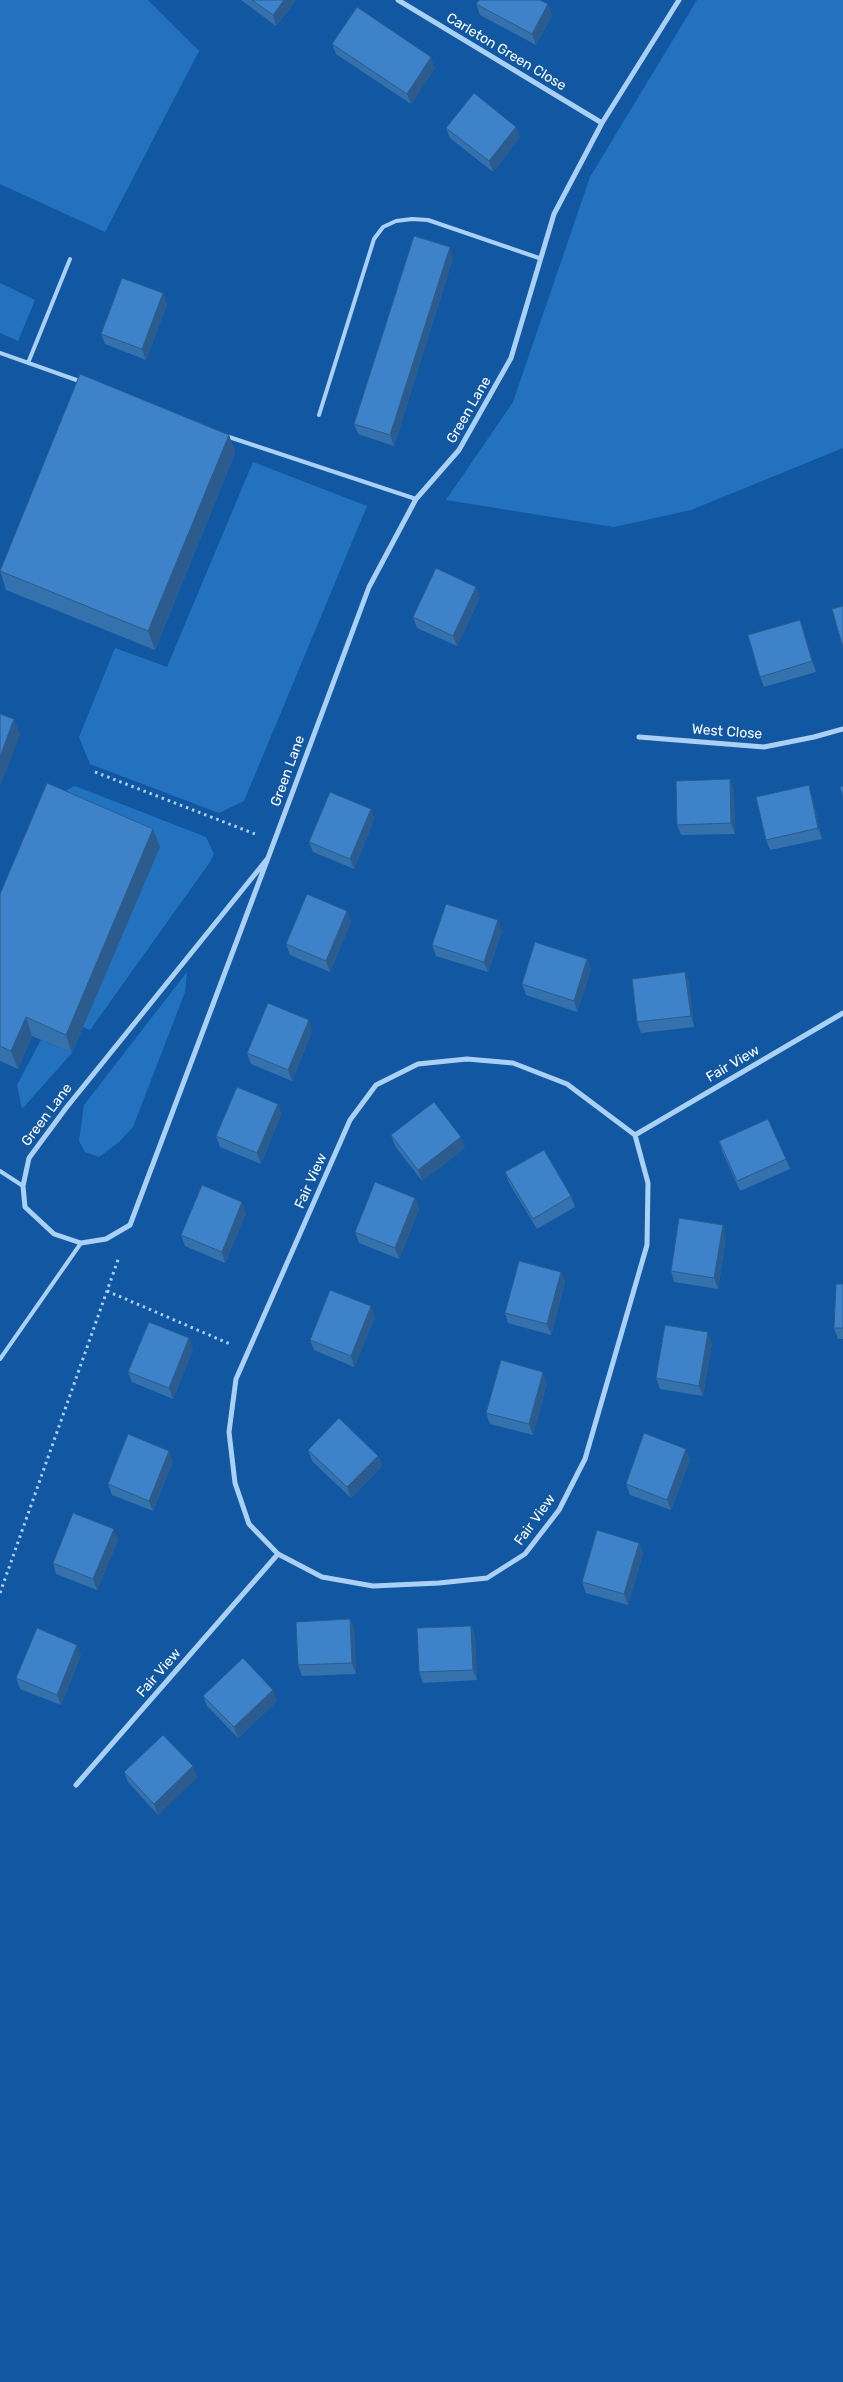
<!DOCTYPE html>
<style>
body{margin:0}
canvas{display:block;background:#1157a1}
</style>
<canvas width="843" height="2382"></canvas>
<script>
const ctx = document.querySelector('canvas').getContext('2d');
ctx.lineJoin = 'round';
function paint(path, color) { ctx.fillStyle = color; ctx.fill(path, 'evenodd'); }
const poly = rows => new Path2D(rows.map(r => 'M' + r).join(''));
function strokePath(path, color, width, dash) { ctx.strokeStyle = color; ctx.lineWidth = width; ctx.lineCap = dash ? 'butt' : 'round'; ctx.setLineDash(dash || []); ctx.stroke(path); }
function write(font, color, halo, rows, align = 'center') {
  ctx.font = font + ' Rubik,sans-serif'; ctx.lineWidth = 4; ctx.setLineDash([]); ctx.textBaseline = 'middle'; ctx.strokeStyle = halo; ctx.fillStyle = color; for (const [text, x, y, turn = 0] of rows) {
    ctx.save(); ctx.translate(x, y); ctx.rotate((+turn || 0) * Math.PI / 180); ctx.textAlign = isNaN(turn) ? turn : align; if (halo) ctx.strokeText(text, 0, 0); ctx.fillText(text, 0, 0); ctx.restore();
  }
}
paint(poly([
 [0,0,148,0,199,51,105,232,0,184],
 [697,0,843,0,843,448,691,510,614,527,446,500,513,402,590,177],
 [0,283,35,300,18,341,0,333],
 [253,462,367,506,244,801,219,813,90,764,79,737,115,648,167,667],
 [75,786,206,837,214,854,210,862,90,1030,83,1027,54,802,60,793],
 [187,972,185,992,133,1127,119,1142,99,1157,85,1152,79,1141,84,1105],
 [41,1040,72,1053,22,1109,17,1085]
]), '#2372c0');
strokePath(poly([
 [95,772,255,834],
 [107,1291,230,1344],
 [0,1593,119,1257]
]), '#aad0f5', 3, [2.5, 4]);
strokePath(poly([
 [0,353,82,382],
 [28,363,70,259],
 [319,415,374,239,383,227,396,221,412,219,428,220,539,258],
 [226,436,416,499],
 [0,1171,23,1186],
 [0,1359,81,1243]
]), '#aad0f5', 4);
strokePath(poly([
 [398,0,602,123],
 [639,737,764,747,814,737,843,729],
 [268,858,66,1108,29,1158,23,1186,25,1207,54,1234,81,1243,106,1239,130,1225,268,858,369,587,416,499,459,450,511,358,554,214,602,123,679,0],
 [635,1135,843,1013],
 [76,1785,278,1554,322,1577,373,1586,439,1583,487,1578,525,1554,559,1510,585,1459,647,1245,648,1183,635,1135,567,1084,513,1063,467,1059,418,1064,376,1085,350,1120,236,1379,229,1432,235,1483,249,1524,278,1554]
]), '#aad0f5', 5);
paint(poly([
 [241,0,296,0,276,26],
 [476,4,552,15,536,45,480,15],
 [332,44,435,68,411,104,336,54],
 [516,127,520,137,493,172,450,138,446,128],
 [453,258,394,446,358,434,354,424],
 [163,293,167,304,146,360,105,344,101,334],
 [229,435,235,453,155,650,6,590,0,570],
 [480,597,457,646,417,628,413,617],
 [803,630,816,672,764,687,760,677],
 [734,790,735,834,681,835,677,825],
 [812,796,822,839,770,850,766,840],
 [371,809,374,819,354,869,313,852,309,842],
 [153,829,160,847,72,1053,32,1036,18,1069,0,1061,0,894],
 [347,911,351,922,330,972,290,955,286,944],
 [502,931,488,972,436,956,432,945],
 [587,959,591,969,577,1012,526,995,522,984],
 [685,972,689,983,694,1027,641,1033,637,1022],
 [312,1031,292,1081,251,1064,247,1053],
 [278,1104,281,1114,261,1164,220,1147,216,1136],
 [391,1135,465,1148,422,1181,395,1146],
 [719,1141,786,1159,790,1169,740,1191,722,1151],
 [505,1172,571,1196,575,1207,537,1229,509,1183],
 [415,1198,419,1209,399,1259,359,1243,355,1232],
 [246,1213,225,1263,185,1246,181,1235],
 [726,1236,718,1289,674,1282,671,1271],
 [561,1272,565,1282,551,1335,508,1323,505,1313],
 [843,1284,843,1339,838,1339,834,1328],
 [375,1317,354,1367,314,1350,310,1340],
 [712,1343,703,1396,660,1389,656,1378],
 [193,1349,173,1399,132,1382,128,1372],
 [547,1383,533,1435,490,1424,486,1413],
 [308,1450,378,1456,382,1466,351,1498,312,1461],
 [690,1460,671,1510,630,1495,626,1484],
 [173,1461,153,1511,112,1495,108,1484],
 [118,1540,97,1590,56,1574,53,1563],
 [639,1543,643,1553,628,1605,586,1593,582,1582],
 [350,1619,354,1629,356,1674,302,1676,298,1665],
 [471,1626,475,1637,477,1680,423,1683,419,1672],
 [81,1655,61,1705,20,1689,16,1678],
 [203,1696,277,1701,238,1738,207,1706],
 [124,1772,197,1777,158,1815,128,1782]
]), '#3571ad');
paint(poly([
 [284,0,296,0,276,26,273,15],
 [548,4,552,15,536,45,532,34],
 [431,57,435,68,411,104,407,94],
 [516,127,520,137,493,172,489,161],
 [450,247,453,258,394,446,390,435],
 [163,293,167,304,146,360,142,349],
 [229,435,235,453,155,650,148,631],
 [476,587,480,597,457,646,453,636],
 [800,620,803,630,816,672,812,661],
 [14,719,20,734,0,787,0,757],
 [730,779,734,790,735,834,731,823],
 [809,785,812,796,822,839,818,828],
 [371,809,374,819,354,869,350,859],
 [153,829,160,847,72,1053,66,1035],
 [347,911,351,922,330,972,326,961],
 [498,920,502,931,488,972,484,962],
 [587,959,591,969,577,1012,574,1001],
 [685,972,689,983,694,1027,691,1016],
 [26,1017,32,1036,18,1069,11,1051],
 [309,1020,312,1031,292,1081,288,1070],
 [278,1104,281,1114,261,1164,257,1153],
 [461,1137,465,1148,422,1181,418,1170],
 [415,1198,419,1209,399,1259,395,1248],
 [242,1202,246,1213,225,1263,222,1252],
 [723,1225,726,1236,718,1289,714,1278],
 [561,1272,565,1282,551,1335,547,1324],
 [371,1306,375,1317,354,1367,351,1356],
 [708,1332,712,1343,703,1396,699,1386],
 [189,1338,193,1349,173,1399,169,1388],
 [543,1372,547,1383,533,1435,529,1424],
 [686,1449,690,1460,671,1510,667,1500],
 [169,1451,173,1461,153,1511,149,1501],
 [378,1456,382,1466,351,1498,347,1487],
 [114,1529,118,1540,97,1590,93,1579],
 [639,1543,643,1553,628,1605,624,1594],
 [350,1619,354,1629,356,1674,352,1663],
 [471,1626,475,1637,477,1680,473,1670],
 [77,1645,81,1655,61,1705,57,1695],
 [273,1690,277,1701,238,1738,234,1727],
 [193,1766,197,1777,158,1815,154,1804]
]), '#2b5c8d');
const building = poly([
 [252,0,284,0,273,15,252,0],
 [479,0,540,0,548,4,532,34,476,4,479,0],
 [357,7,431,57,407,94,332,44,357,7],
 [474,93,516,127,489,161,446,128,474,93],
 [414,236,450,247,390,435,354,424,414,236],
 [122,278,163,293,142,349,101,334,122,278],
 [80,374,229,435,148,631,0,571,80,374],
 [436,568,476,587,453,636,413,617,436,568],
 [843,606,843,648,832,609,843,606],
 [800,620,812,661,760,677,748,635,800,620],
 [0,714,14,719,0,757,0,714],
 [730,779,731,823,677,825,676,781,730,779],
 [47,783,153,829,66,1035,26,1017,11,1051,0,1046,0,894,47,783],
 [809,785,818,828,766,840,756,797,809,785],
 [843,786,843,798,840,787,843,786],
 [330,792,371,809,350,859,309,842,330,792],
 [307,894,347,911,326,961,286,944,307,894],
 [446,904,498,920,484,962,432,945,446,904],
 [535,942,587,959,574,1001,522,984,535,942],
 [685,972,691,1016,637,1022,632,979,685,972],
 [268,1003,309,1020,288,1070,247,1053,268,1003],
 [237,1087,278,1104,257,1153,216,1136,237,1087],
 [434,1102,461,1137,418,1170,391,1135,434,1102],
 [768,1119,786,1159,737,1181,719,1141,768,1119],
 [544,1150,571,1196,533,1219,505,1172,544,1150],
 [375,1182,415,1198,395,1248,355,1232,375,1182],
 [202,1185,242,1202,222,1252,181,1235,202,1185],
 [679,1218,723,1225,714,1278,671,1271,679,1218],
 [519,1261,561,1272,547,1324,505,1313,519,1261],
 [836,1284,843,1284,843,1328,834,1328,836,1284],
 [330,1290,371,1306,351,1356,310,1340,330,1290],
 [149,1322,189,1338,169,1388,128,1372,149,1322],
 [665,1325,708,1332,699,1386,656,1378,665,1325],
 [501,1360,543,1372,529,1424,486,1413,501,1360],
 [339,1418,378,1456,347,1487,308,1450,339,1418],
 [644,1433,686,1449,667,1500,626,1484,644,1433],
 [128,1434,169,1451,149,1501,108,1484,128,1434],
 [73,1513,114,1529,93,1579,53,1563,73,1513],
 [597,1530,639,1543,624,1594,582,1582,597,1530],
 [350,1619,352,1663,298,1665,296,1622,350,1619],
 [471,1626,473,1670,419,1672,417,1628,471,1626],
 [37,1628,77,1645,57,1695,16,1678,37,1628],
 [243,1658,273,1690,234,1727,203,1696,243,1658],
 [163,1735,193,1766,154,1804,124,1772,163,1735]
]);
paint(building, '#3e83c9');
strokePath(building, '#2b5c8d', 1);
write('14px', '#fff', '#1157a1', [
 ["Carleton Green Close",506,52,31],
 ["Green Lane",469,410,-60],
 ["West Close",727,732,4],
 ["Green Lane",288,771,-70],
 ["Fair View",733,1064,-30],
 ["Green Lane",47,1115,-53],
 ["Fair View",311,1181,-66],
 ["Fair View",535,1520,-54],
 ["Fair View",159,1673,-49]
]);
</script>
